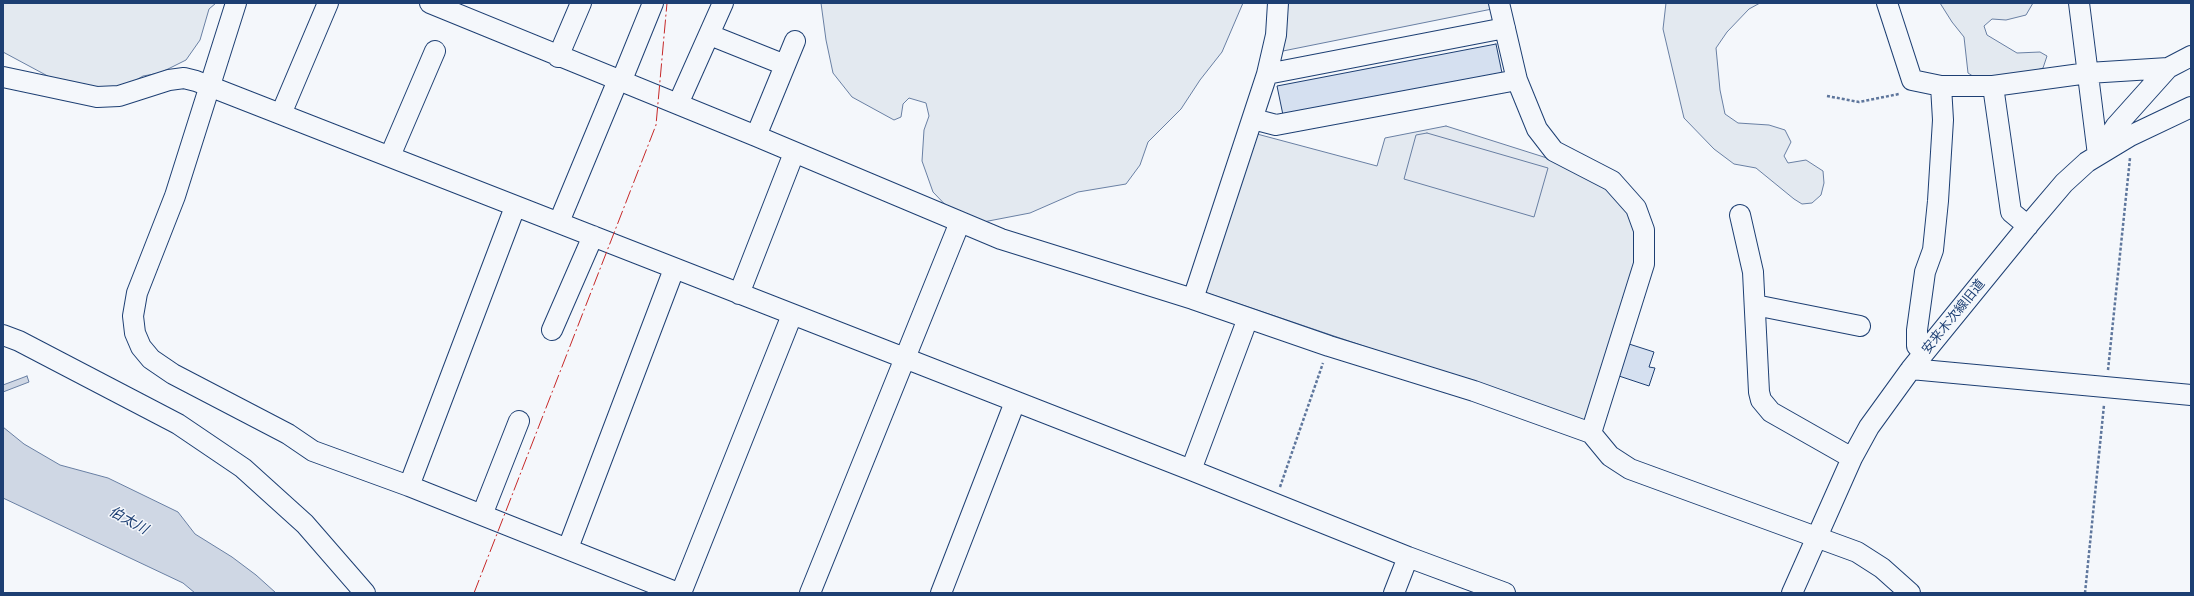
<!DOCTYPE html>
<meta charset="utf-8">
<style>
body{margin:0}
#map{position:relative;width:2194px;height:596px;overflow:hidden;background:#f4f7fb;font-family:Poppins,sans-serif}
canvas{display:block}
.frame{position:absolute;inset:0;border:4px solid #1d3f73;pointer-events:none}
</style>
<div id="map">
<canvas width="2194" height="596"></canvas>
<div class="frame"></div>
</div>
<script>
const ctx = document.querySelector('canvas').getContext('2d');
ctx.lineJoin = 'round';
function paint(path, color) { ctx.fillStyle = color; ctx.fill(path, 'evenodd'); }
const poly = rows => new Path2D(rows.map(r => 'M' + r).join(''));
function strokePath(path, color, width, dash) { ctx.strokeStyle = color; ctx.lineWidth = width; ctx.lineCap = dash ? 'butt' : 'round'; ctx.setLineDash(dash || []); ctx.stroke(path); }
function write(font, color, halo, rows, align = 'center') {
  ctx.font = font + ' Poppins,"Noto Sans JP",sans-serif'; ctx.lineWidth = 3; ctx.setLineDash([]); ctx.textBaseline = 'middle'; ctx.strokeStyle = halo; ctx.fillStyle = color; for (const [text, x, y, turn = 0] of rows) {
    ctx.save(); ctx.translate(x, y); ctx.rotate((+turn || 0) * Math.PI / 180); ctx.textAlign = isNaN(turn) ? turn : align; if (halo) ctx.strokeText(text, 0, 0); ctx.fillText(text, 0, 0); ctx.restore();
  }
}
const green = poly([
 [3,3,216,3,209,9,200,40,186,60,160,73,143,76,126,86,96,90,57,81,3,52,3,3],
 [821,3,1243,3,1222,52,1200,80,1181,109,1148,142,1140,165,1126,184,1078,192,1030,213,978,223,957,217,933,192,922,161,924,130,929,116,926,103,909,98,903,104,901,117,894,120,852,97,833,73,826,40,821,3],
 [1288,3,1491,3,1492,9,1283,51,1288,3],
 [1666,3,1760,3,1749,9,1727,32,1716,48,1720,90,1725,114,1738,123,1769,125,1785,130,1791,142,1784,156,1788,163,1806,160,1823,171,1824,183,1821,195,1812,203,1802,204,1794,199,1756,168,1734,164,1714,149,1684,118,1663,29,1666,3],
 [1940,3,2033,3,2026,15,2006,20,1992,19,1984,26,1987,35,2017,53,2040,52,2047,56,2043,68,2018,77,1982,82,1968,73,1964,37,1952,22,1940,3],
 [1446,126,1588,171,1633,211,1635,267,1585,421,1204,292,1257,134,1377,166,1385,138,1446,126]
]);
paint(green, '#e3e9f0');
strokePath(green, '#687fa3', 1);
const parking = poly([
 [1427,133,1548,168,1534,217,1404,179,1416,135,1427,133]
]);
paint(parking, '#e3e8f0');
strokePath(parking, '#687fa3', 1);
const water = poly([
 [27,376,29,382,3,392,3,385,27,376],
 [3,427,24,444,60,465,108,478,178,512,195,534,232,557,256,575,276,593,195,593,183,583,3,498,3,427]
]);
paint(water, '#cfd7e4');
strokePath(water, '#687fa3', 1);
const building = poly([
 [1496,44,1502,73,1283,115,1277,86,1496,44],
 [1626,343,1654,352,1649,367,1655,368,1649,386,1616,375,1626,343]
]);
paint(building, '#d5e0f0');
strokePath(building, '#1d3f73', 1);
const minor = poly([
 [236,3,175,196,137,293,133,316,135,333,141,347,151,359,173,374,288,434,313,451,409,486],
 [430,3,756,136,1001,239,1193,299,1329,346,1474,391,1591,433,1610,456,1630,469,1857,552,1882,568,1910,593],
 [1499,3,1517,80,1537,129,1554,151,1612,181,1636,208,1644,230,1644,264,1591,433],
 [1887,3,1912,80,1941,86,1993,86,2088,73,2168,68],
 [2079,3,2098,155],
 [710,35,785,65],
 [558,57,581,3],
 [1267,74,1505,28],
 [3,77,97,97,119,96,169,80,184,78,196,81,1191,470,1408,557,1505,593],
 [621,82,653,3],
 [1993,86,2011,212,2028,226],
 [678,104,723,3],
 [281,114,328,3],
 [1253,119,1276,125,1517,80],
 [756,136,795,41],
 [2100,151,2116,126,2168,68,2191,56],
 [390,156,435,51],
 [515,207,409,486,678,593],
 [1740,215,1753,272,1759,392,1761,400,1771,412,1852,458],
 [559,222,618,80],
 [739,294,794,153],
 [1193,299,1267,74,1276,35,1278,3],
 [1755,305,1860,326],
 [552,330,593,236],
 [3,335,19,341,178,424,243,468,305,524,365,593],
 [1924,353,1917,346,1917,330,1925,272,1933,250,1938,201,1943,120,1941,86],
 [1911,369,2191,395],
 [1191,470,1248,318],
 [482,515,519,421],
 [568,548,674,269],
 [681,593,792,315],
 [810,593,960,222],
 [941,593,1015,402],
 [1394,593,1408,557],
 [1792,593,1852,458,1869,427,1911,369,2030,223,2064,183,2087,162,2130,136,2191,107]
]);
strokePath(minor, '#1d3f73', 22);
strokePath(poly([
 [1827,96,1859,102,1899,94],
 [2108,370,2130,158],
 [1280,487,1323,363],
 [2085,593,2104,405]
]), '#5e769c', 2.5, [3, 2]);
strokePath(minor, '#f4f7fb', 20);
strokePath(poly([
 [474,593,656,125,667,3]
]), '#c62828', 1, [14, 3, 2, 3]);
write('13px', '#1d3f73', '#f4f7fb', [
 ["安来木次線旧道",1954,317,-51]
]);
write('italic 14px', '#1d3f73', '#f4f7fb', [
 ["伯太川",128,521,29]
]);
</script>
